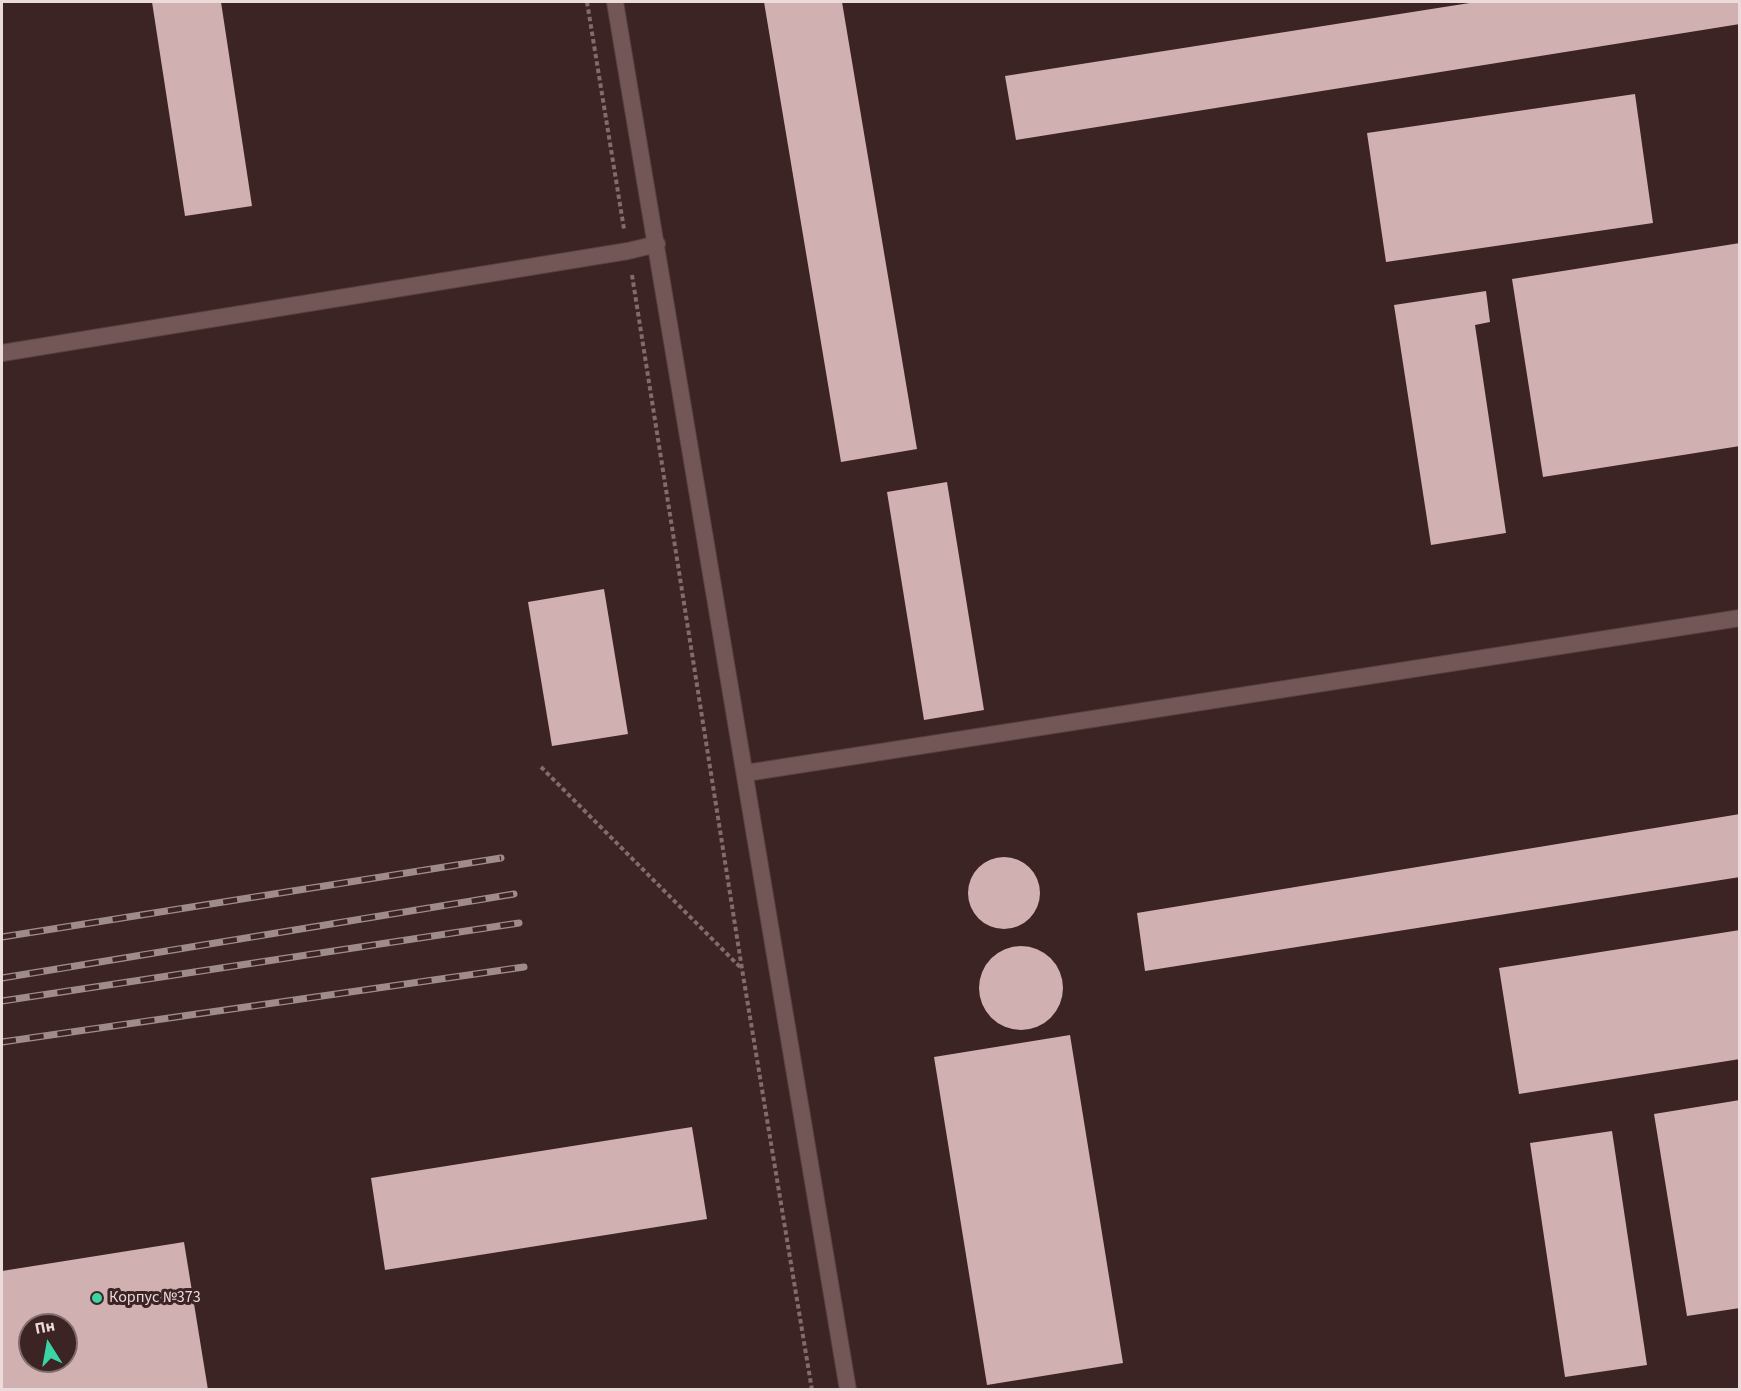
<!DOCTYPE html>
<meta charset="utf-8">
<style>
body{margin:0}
#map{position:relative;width:1741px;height:1391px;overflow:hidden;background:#3c2324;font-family:"Source Sans 3",sans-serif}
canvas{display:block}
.frame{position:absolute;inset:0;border:3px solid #ecdbdb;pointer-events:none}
.north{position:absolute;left:18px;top:1313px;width:60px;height:60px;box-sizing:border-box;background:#3c2324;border:2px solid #826d6d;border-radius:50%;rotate:349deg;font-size:16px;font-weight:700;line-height:24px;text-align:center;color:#ecdbdb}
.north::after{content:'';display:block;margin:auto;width:21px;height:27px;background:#3ad4a5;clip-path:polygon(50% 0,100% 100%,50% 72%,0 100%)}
</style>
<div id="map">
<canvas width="1741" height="1391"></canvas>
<div class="frame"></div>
<div class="north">Пн</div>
</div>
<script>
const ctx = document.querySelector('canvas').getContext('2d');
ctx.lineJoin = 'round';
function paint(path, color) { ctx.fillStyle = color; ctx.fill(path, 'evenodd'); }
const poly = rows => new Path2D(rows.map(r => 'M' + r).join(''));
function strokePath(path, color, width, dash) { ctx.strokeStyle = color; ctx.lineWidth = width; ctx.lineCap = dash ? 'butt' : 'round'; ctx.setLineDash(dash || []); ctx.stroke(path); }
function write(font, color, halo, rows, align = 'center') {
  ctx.font = font + ' "Source Sans 3",sans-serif'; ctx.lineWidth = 6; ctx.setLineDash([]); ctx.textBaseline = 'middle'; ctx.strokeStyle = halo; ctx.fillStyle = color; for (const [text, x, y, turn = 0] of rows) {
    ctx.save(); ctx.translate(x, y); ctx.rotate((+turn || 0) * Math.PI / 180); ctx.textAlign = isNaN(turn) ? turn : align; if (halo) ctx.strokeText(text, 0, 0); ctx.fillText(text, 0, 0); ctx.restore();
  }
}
paint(poly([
 [152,2,221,2,252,206,185,216],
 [764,2,842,2,917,449,841,462],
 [1476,2,1740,2,1740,24,1016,140,1005,76],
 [1635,94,1653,223,1386,262,1367,133],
 [1740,243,1740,446,1543,477,1512,279],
 [1486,291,1490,322,1475,325,1506,533,1431,545,1394,305],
 [947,482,984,710,924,720,887,492],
 [604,589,628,734,552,746,528,602],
 [1740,814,1740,877,1145,971,1137,913],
 '968 893a36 36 0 1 1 72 0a36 36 0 1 1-72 0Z',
 [1740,930,1740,1059,1519,1094,1499,968],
 '979 988a42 42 0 1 1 84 0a42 42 0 1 1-84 0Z',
 [1070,1035,1123,1363,987,1385,934,1057],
 [1740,1100,1740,1308,1687,1316,1654,1114],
 [692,1127,707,1219,385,1270,371,1178],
 [1612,1131,1647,1365,1565,1377,1530,1143],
 [184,1242,208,1390,2,1390,2,1271],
 [30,1325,66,1325,66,1361,30,1361]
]), '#d0b0b0');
const lane = poly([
 [615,2,848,1390],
 [2,353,628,251,657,244],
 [746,773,1740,618]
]);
strokePath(lane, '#574243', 18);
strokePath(poly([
 [587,2,624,229],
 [632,275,742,969,812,1390],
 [541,767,742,969]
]), '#816b6c', 4, [4.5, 3]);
strokePath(lane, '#735757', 16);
const rail = poly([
 [2,937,501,858],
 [2,978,514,894],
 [2,1001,519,923],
 [2,1042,524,967]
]);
strokePath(rail, '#a08b8c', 7);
strokePath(rail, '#3c2324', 4.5, [14]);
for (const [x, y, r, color] of [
 [97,1298,6,"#3ad4a5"]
]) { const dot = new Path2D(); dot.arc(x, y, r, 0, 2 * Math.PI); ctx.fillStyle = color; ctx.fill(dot); strokePath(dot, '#3c2324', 2); }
write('16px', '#ecdbdb', '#3c2324', [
 ["Корпус №373",109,1298]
], 'left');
</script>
